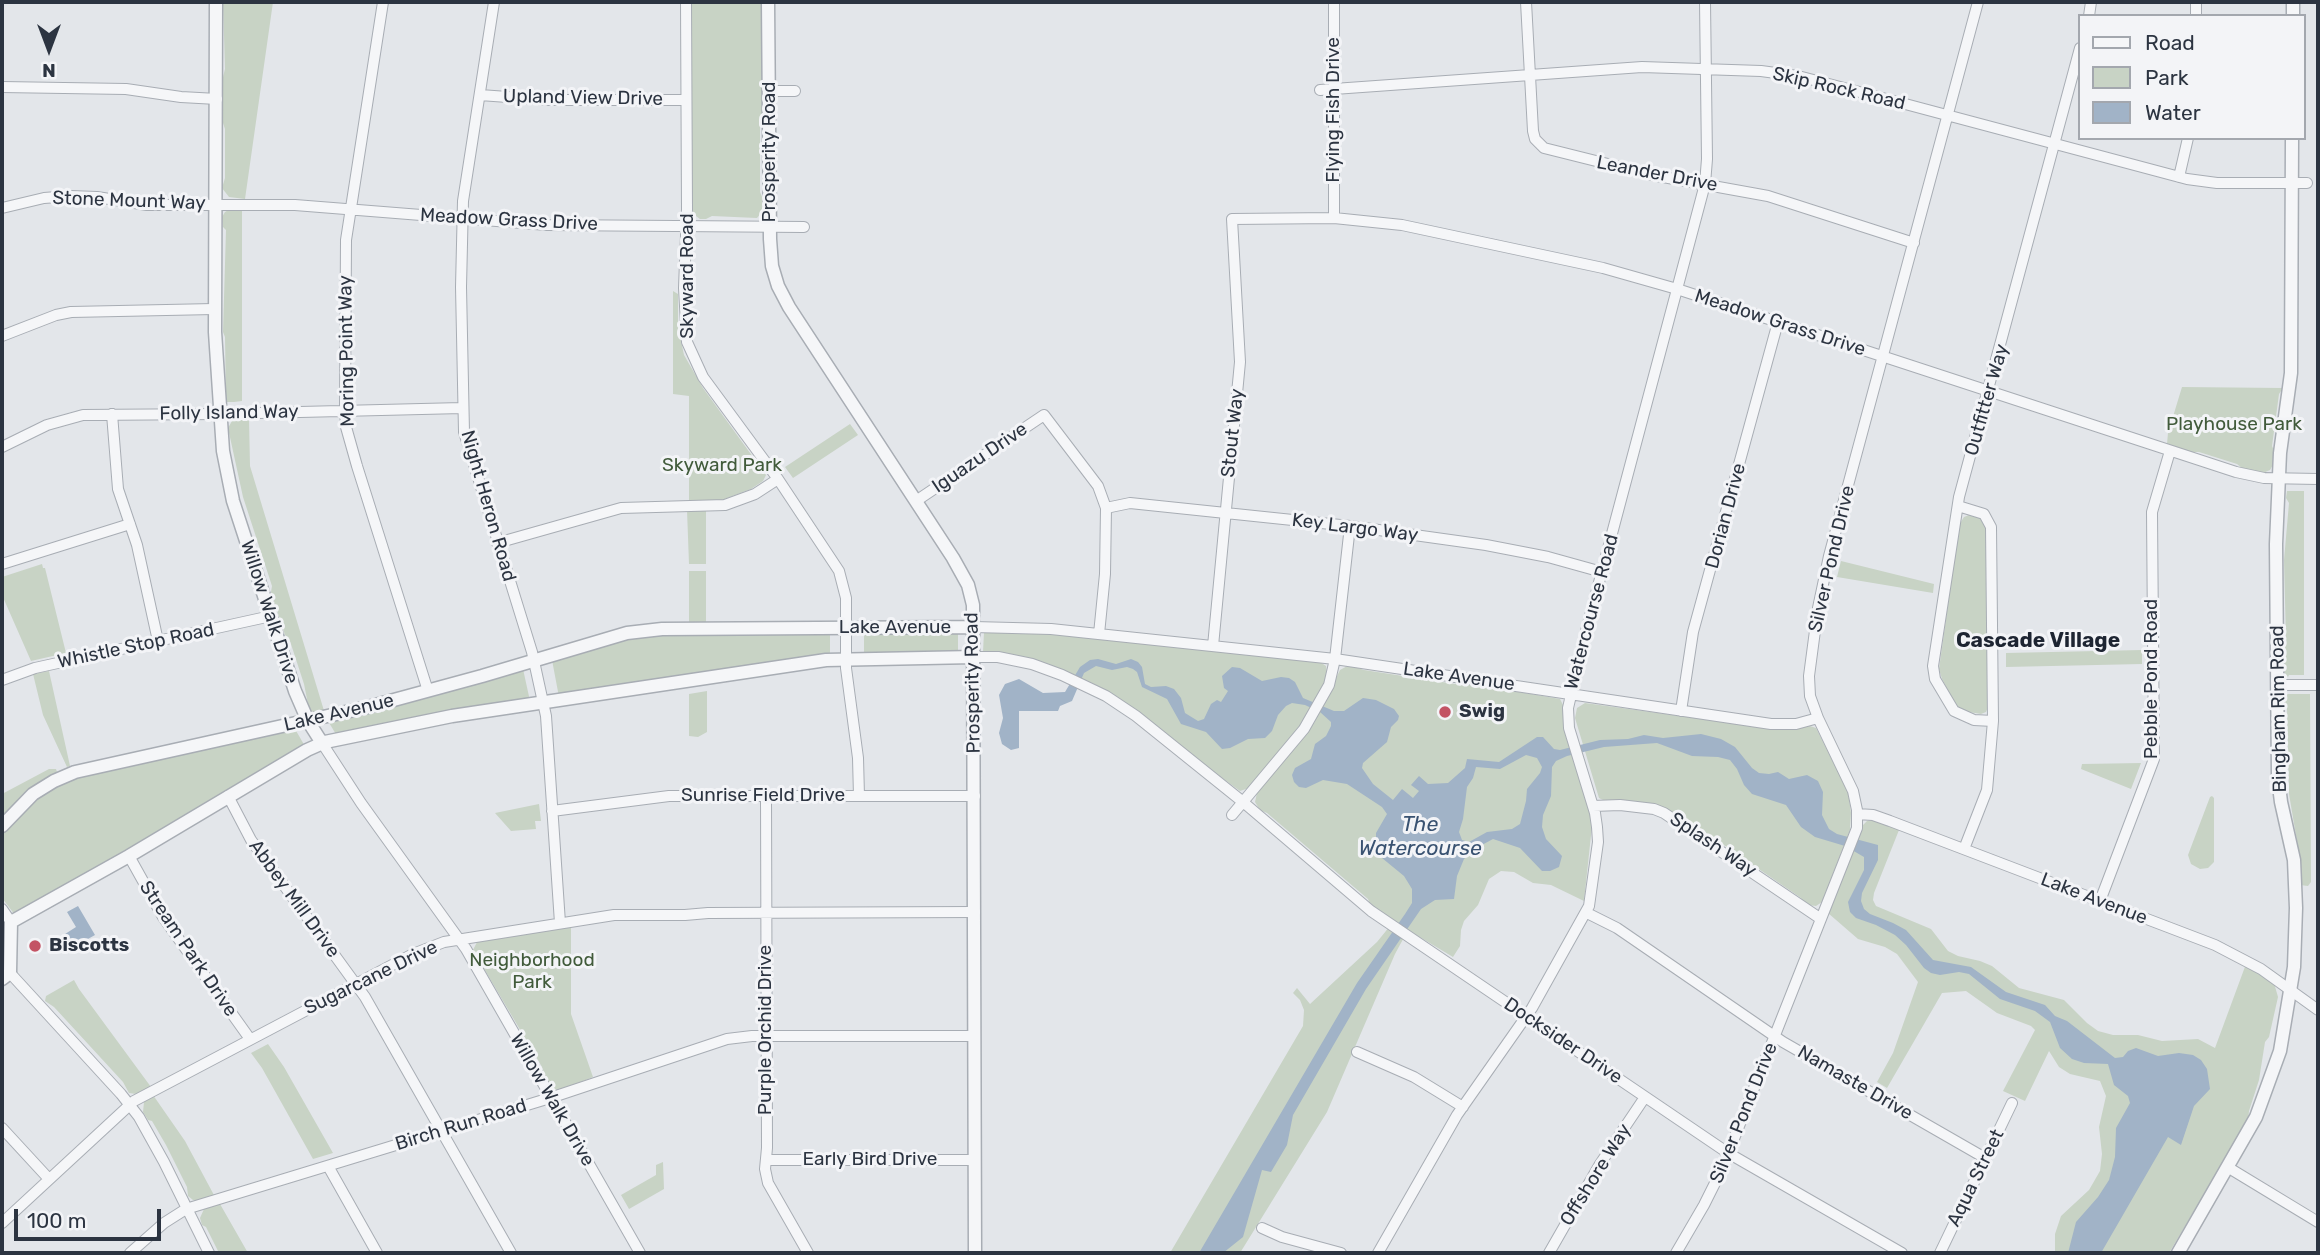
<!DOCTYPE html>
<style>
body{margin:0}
#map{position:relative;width:2320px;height:1255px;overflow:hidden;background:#e3e6ea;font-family:Rubik,sans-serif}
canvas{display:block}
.frame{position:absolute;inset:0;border:4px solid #2c3441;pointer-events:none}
.legend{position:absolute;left:2078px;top:14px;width:228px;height:126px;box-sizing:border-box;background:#f3f4f7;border:2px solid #a3a7ae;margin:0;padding:9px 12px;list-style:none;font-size:21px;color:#2c3441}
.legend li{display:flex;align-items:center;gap:14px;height:35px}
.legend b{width:35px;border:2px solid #a3a7ae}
.north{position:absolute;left:14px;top:14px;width:70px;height:70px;-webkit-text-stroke:5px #f3f4f7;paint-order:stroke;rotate:180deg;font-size:19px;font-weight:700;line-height:28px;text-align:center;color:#2c3441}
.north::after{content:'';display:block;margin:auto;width:24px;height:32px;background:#2c3441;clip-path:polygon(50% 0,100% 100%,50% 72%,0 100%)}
.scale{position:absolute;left:14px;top:1209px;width:147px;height:32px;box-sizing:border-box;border:4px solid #2c3441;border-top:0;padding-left:9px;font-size:21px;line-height:24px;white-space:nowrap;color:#2c3441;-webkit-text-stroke:5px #f3f4f7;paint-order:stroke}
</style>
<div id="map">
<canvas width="2320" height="1255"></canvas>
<div class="frame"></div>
<ul class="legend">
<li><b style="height:9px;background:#f5f6f8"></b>Road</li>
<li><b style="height:19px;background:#c8d3c5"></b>Park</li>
<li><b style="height:19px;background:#a1b3c7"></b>Water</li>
</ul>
<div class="north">N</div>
<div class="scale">100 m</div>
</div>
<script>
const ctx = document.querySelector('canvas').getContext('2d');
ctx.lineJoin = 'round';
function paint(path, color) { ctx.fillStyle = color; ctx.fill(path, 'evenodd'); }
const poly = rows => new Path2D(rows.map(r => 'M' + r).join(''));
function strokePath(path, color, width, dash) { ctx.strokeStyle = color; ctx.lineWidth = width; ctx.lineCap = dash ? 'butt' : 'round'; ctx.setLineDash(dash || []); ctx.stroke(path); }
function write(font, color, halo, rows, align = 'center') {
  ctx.font = font + ' Rubik,sans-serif'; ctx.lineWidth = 6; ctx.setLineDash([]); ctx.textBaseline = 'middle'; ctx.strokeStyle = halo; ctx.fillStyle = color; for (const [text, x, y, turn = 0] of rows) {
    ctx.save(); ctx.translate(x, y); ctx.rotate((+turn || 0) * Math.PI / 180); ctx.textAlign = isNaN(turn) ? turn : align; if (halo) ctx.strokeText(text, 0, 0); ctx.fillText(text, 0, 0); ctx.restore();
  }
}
paint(poly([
 [223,2,273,2,245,199,229,197,222,188,225,178,225,129,222,120,223,77,225,69],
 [692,2,761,2,763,19,763,117,760,126,760,192,763,199,762,212,757,218,712,216,706,219,700,219,692,213],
 [230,209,242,210,242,401,234,402,226,402,225,337,223,332,226,230,223,227,222,217,225,212],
 [673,291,678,294,678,327,684,355,703,388,766,475,763,481,751,489,722,500,689,501,689,396,673,394],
 [2182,387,2283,388,2279,394,2272,446,2275,453,2274,463,2270,470,2263,473,2243,469,2237,464,2199,452,2189,452,2167,444,2168,433],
 [237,419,249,419,250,466,325,714,317,714,311,711,308,704,304,684,289,638,285,635,271,592,272,586,243,497,228,428,232,421],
 [850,424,858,435,793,478,785,467],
 [2287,491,2304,491,2304,675,2289,675,2288,677,2284,672,2283,650,2286,641,2284,560,2289,503,2286,498],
 [687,510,706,510,706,564,689,564],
 [1969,515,1983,519,1987,525,1988,707,1986,712,1981,714,1963,711,1957,707,1942,679,1939,669,1959,525,1964,517],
 [1841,561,1934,584,1933,593,1837,577],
 [42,564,43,568,45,568,66,653,31,661,2,595,2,577],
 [689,571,706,571,706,622,689,622],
 [1028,631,1320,662,1326,666,1327,673,1324,684,1300,726,1249,788,1240,791,1095,685,1026,657,983,652,984,632],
 [864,632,958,632,958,654,864,654],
 [830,633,830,656,559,697,552,660,648,634],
 [2142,650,2142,664,2006,667,2006,653],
 [1349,665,1364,670,1455,684,1461,682,1560,699,1564,707,1564,728,1590,811,1592,826,1584,901,1551,885,1533,883,1514,872,1501,871,1489,879,1478,905,1464,921,1461,930,1460,946,1453,957,1408,930,1395,954,1327,1112,1240,1253,1170,1253,1303,1026,1304,1010,1300,1000,1293,993,1297,988,1310,1004,1377,942,1394,921,1370,904,1368,899,1267,813,1260,810,1255,802,1257,793,1314,723,1340,670],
 [523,669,530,701,337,736,328,721],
 [49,671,70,766,67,767,43,715,33,674],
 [707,691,707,732,698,737,689,736,689,694],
 [2286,694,2310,694,2311,882,2308,886,2300,885,2301,865,2289,794,2287,709,2284,705],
 [1585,703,1775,729,1810,726,1816,728,1848,791,1851,813,1850,830,1822,902,1816,906,1808,905,1802,901,1801,898,1683,817,1664,808,1629,801,1605,801,1599,798,1575,718,1577,708],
 [295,729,306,748,15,915,2,898,2,835,18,816,43,793,75,776],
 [2141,763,2131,789,2081,769,2082,764],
 [49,769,56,769,57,772,23,794,2,818,2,794],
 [2212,796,2214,798,2214,862,2208,868,2200,869,2191,864,2188,855,2210,797],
 [539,804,541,821,535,821,536,829,511,831,495,813],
 [1873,820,1899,830,1874,893,1873,900,1876,906,1931,929,1948,951,1958,956,1980,961,1992,966,2019,988,2064,1000,2087,1023,2098,1031,2113,1035,2138,1035,2162,1041,2198,1039,2215,1048,2246,964,2274,983,2278,997,2269,1037,2265,1042,2259,1080,2249,1111,2248,1121,2169,1253,2055,1253,2055,1234,2061,1216,2089,1190,2100,1171,2102,1154,2099,1127,2106,1096,2100,1081,2070,1074,2059,1067,2049,1051,2025,1101,2003,1091,2035,1030,2031,1026,1997,1013,1966,991,1942,993,1887,1088,1877,1082,1893,1053,1918,982,1897,954,1885,947,1858,939,1828,913,1862,826,1867,821],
 [571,927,571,1014,593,1077,559,1091,548,1085,542,1067,473,950,478,940],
 [74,980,79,989,151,1087,136,1094,129,1093,123,1082,54,1007,45,1001,46,996],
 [268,1044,284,1067,333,1153,313,1159,262,1068,251,1053],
 [153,1095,185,1141,215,1197,199,1201,193,1200,188,1196,187,1187,166,1145,152,1121,148,1120,143,1112,144,1102],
 [663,1162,664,1189,629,1209,621,1195,656,1175,656,1165],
 [220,1204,248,1253,219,1253,206,1227,202,1225,200,1218,204,1209]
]), '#c8d3c5');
paint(poly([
 [1098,659,1116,664,1131,659,1138,662,1142,667,1145,684,1151,687,1166,686,1174,689,1181,698,1185,713,1198,721,1204,719,1211,704,1217,700,1221,702,1228,691,1224,688,1222,676,1232,667,1240,668,1262,681,1281,677,1289,678,1295,682,1303,698,1334,711,1344,711,1363,698,1376,700,1394,709,1399,716,1398,720,1391,727,1387,742,1363,763,1362,768,1373,784,1393,800,1402,789,1413,798,1419,791,1411,785,1419,776,1428,784,1448,783,1465,768,1467,759,1499,762,1537,737,1543,737,1554,749,1560,750,1600,740,1628,739,1644,735,1663,738,1701,734,1721,739,1735,747,1752,768,1759,773,1769,774,1778,772,1789,779,1807,775,1818,781,1823,792,1822,815,1829,829,1837,834,1878,845,1878,860,1862,893,1861,901,1864,909,1870,914,1893,923,1906,930,1933,960,1971,967,2006,992,2045,1005,2055,1016,2067,1021,2115,1058,2123,1057,2128,1051,2136,1048,2158,1056,2179,1053,2193,1055,2201,1060,2207,1069,2210,1089,2194,1106,2181,1145,2168,1137,2101,1253,2068,1253,2076,1222,2098,1197,2109,1180,2115,1157,2116,1128,2130,1103,2128,1096,2114,1085,2108,1064,2084,1063,2072,1059,2060,1048,2050,1022,2035,1011,2000,999,1969,974,1959,972,1940,975,1931,973,1924,968,1906,945,1895,935,1876,925,1856,918,1850,912,1848,902,1864,870,1864,857,1845,846,1815,837,1801,827,1786,805,1752,794,1744,785,1737,769,1730,760,1718,757,1692,756,1657,743,1604,747,1567,756,1556,761,1552,767,1551,796,1543,815,1542,827,1546,839,1562,856,1559,867,1550,871,1542,871,1520,848,1493,839,1480,846,1464,859,1457,876,1454,899,1435,900,1421,909,1366,989,1293,1115,1287,1145,1271,1172,1262,1170,1243,1237,1223,1253,1199,1253,1357,983,1405,914,1412,903,1412,889,1404,876,1382,858,1376,849,1376,833,1387,814,1382,807,1347,784,1323,780,1306,788,1299,787,1294,782,1292,775,1295,768,1311,759,1315,744,1326,736,1331,726,1331,722,1320,712,1305,705,1292,703,1286,706,1278,715,1272,731,1265,738,1248,739,1230,748,1222,749,1206,732,1181,724,1167,699,1142,687,1137,672,1133,669,1127,667,1112,670,1096,666,1084,673,1072,701,1060,706,1058,711,1019,711,1019,748,1011,750,1002,744,999,733,1003,718,999,695,1005,684,1019,679,1043,693,1065,692,1080,667,1090,660],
 [1526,755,1537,758,1542,767,1540,773,1527,789,1526,801,1520,824,1512,829,1487,832,1469,842,1462,840,1459,832,1463,819,1467,787,1473,778,1476,767,1500,769],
 [78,906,95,935,70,949,62,936,76,927,67,912]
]), '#a1b3c7');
const minor = poly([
 [383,2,346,240,345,410,346,427,357,466,428,691],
 [494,2,463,201,461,287,464,432,532,652,546,716,560,923],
 [686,2,687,209,684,288,687,342,703,377,778,479,839,571,846,598,846,668,858,758,859,796],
 [1526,2,1533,131,1535,139,1544,148,1652,175,1768,196,1914,243],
 [2089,16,2091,2],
 [2196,16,2196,2],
 [2,87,126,89,181,97,217,99],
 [1320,90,1642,67,1761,71,1798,76,1894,101,2187,179,2217,183,2307,183],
 [770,91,795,91],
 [480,95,549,100,686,100],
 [2179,177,2188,138],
 [2,208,44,198,70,196,97,197,147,205,295,205,547,225,804,227],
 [1334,218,1334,2],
 [2,336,56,315,71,312,214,309],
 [112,414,118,489,137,545,158,641],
 [2,447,47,425,83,415,219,414,462,408],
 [916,501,1044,415,1098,486,1106,508,1105,574,1099,634],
 [1958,506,1984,514,1991,527,1993,721,1987,790,1964,849],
 [1106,508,1130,503,1350,526,1486,545,1548,557,1602,572],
 [497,543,621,508,725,505,755,494,778,479],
 [2,564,130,524],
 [974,627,1051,629,1335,659,1771,724,1796,724,1818,718],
 [1213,646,1240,362,1232,219,1334,218,1402,225,1603,268,1677,289,2236,472,2264,478,2318,479],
 [974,657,998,657,1032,664,1062,675,1106,696,1136,716,1243,802,1371,911,1728,1153,1902,1253],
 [2,680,35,668,271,616],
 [2278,685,2318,685],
 [1681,711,1693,632,1778,322],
 [1993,721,1974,720,1954,711,1935,679,1933,666,1959,497,2080,48],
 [322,743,361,803,466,949,640,1253],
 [228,796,251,840,365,997,511,1253],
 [766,796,767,1148,765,1169,768,1183,808,1253],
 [1593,806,1620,805,1654,809,1664,813,1821,919],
 [552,811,669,796,975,796],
 [1857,814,1873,815,1890,821,2215,945,2261,969,2318,1010],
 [1232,815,1304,729,1329,685,1335,659,1350,526],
 [129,856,163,917,250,1039],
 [2100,901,2154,759,2152,512,2170,451],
 [2,909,11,922],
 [1587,913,1617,928,1783,1042,1985,1158],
 [10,973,121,1094,139,1117,164,1162,209,1253],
 [1357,1052,1414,1077,1463,1107],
 [2,1128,49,1179],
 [766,1160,975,1160],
 [328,1166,377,1253],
 [2229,1168,2318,1222],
 [2,1223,134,1101,413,954,444,942,614,915,685,915,708,913,975,912],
 [1262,1228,1282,1237,1341,1253],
 [130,1253,164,1223,186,1209,550,1098,727,1039,752,1036,975,1036],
 [1378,1253,1457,1115,1532,1008,1589,906,1598,842,1597,827,1595,813,1569,728,1568,708,1585,635,1705,184,1707,159,1705,2],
 [1549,1253,1600,1164,1645,1097],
 [1676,1253,1704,1205,1722,1169,1857,828,1857,810,1853,791,1818,718,1810,696,1809,676,1818,608,1829,556,1978,2],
 [1940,1253,2012,1103]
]);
const tertiary = poly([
 [216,2,215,332,223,451,233,501,295,691,308,721,322,743],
 [768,2,770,239,772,266,778,286,789,307,953,558,968,585,973,605,975,1253],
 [2293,2,2293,16],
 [2,826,33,794,54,781,75,772,368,707,482,676,627,633,662,629,974,627],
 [2,979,10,973,11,922,129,856,307,750,325,742,452,716,826,660,974,657],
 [2178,1253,2256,1117,2280,1051,2294,967,2296,908,2294,860,2281,802,2278,778,2276,544,2280,453,2291,373,2292,138]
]);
strokePath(minor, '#a8adb4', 12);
strokePath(tertiary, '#a8adb4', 15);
strokePath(minor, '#f5f6f8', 10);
strokePath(tertiary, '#f5f6f8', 12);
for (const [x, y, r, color] of [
 [1445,712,7,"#c35364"],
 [35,946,7,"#c35364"]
]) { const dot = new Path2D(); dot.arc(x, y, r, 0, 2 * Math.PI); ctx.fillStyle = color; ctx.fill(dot); strokePath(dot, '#f3f4f7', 2.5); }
write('19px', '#2c3441', '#f3f4f7', [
 ["Skip Rock Road",1839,89,13],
 ["Upland View Drive",583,98,1],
 ["Flying Fish Drive",1334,110,-90],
 ["Prosperity Road",770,152,-90],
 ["Leander Drive",1657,174,11],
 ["Stone Mount Way",129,201,2],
 ["Meadow Grass Drive",509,220,3],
 ["Skyward Road",688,276,-90],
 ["Meadow Grass Drive",1780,323,18],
 ["Moring Point Way",347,351,-91],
 ["Outfitter Way",1987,400,-74],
 ["Folly Island Way",229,413,-1],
 ["Stout Way",1233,433,-84],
 ["Iguazu Drive",980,458,-34],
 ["Night Heron Road",488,506,74],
 ["Dorian Drive",1726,516,-75],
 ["Key Largo Way",1355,528,7],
 ["Silver Pond Drive",1832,559,-77],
 ["Willow Walk Drive",269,612,72],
 ["Watercourse Road",1592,612,-75],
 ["Lake Avenue",895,628],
 ["Whistle Stop Road",136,646,-12],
 ["Lake Avenue",1459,677,8],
 ["Pebble Pond Road",2152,679,-90],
 ["Prosperity Road",973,683,-91],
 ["Bingham Rim Road",2279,709,-91],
 ["Lake Avenue",339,713,-13],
 ["Sunrise Field Drive",763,796],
 ["Splash Way",1713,845,34],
 ["Abbey Mill Drive",294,899,54],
 ["Lake Avenue",2094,899,21],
 ["Stream Park Drive",188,949,56],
 ["Sugarcane Drive",371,978,-26],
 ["Purple Orchid Drive",766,1030,-90],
 ["Docksider Drive",1563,1041,34],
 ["Namaste Drive",1855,1083,30],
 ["Willow Walk Drive",552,1100,60],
 ["Silver Pond Drive",1744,1113,-68],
 ["Birch Run Road",461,1125,-17],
 ["Early Bird Drive",870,1160],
 ["Offshore Way",1596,1175,-58],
 ["Aqua Street",1976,1178,-64]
]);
write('19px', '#415b3b', '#f3f4f7', [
 ["Playhouse Park",2234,425],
 ["Skyward Park",722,466],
 ["Neighborhood",532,961],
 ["Park",532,983]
]);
write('bold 19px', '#2c3441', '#f3f4f7', [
 ["Swig",1459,712],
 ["Biscotts",49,946]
], 'left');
write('bold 21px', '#1e2532', '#f3f4f7', [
 ["Cascade Village",2038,641]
]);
write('italic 21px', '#395271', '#f3f4f7', [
 ["The",1420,825],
 ["Watercourse",1420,849]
]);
</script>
